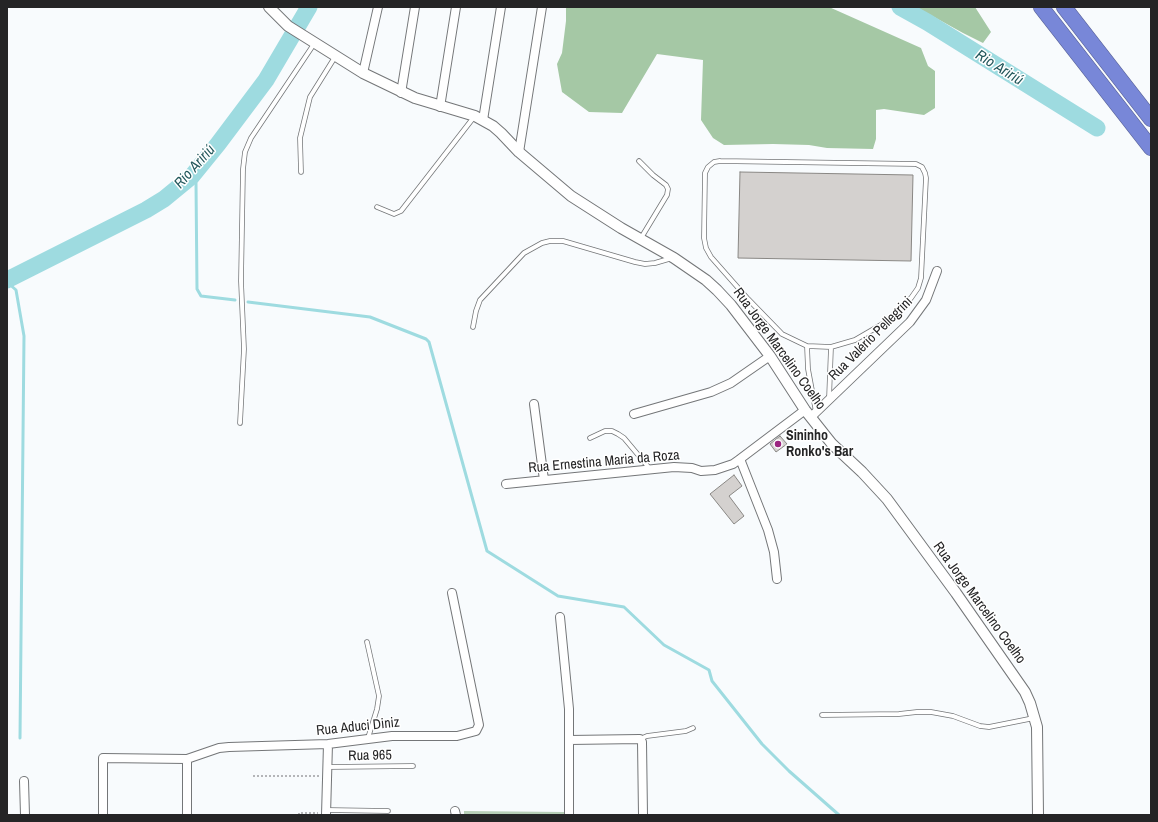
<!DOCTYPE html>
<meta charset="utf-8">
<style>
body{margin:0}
#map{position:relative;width:1158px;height:822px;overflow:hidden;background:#f8fbfd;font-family:"Archivo Narrow",sans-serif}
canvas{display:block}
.frame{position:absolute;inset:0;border:8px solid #252526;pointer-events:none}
</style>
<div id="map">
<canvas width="1158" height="822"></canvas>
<div class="frame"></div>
</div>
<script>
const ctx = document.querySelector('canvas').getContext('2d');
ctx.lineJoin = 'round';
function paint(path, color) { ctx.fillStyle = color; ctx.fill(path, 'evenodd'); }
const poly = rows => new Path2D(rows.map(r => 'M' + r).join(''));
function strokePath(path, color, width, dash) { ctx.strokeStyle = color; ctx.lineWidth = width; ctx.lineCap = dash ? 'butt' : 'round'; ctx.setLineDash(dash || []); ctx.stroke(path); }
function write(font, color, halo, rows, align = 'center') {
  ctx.font = font + ' "Archivo Narrow",sans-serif'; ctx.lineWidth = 3; ctx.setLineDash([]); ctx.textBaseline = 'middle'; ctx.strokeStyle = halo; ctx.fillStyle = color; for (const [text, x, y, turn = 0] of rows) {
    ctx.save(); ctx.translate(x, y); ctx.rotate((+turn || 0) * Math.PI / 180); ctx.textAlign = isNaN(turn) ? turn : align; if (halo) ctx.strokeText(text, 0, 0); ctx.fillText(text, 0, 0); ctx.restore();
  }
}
paint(poly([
 [464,811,564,812,564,815,464,815]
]), '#b7cfb7');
paint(poly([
 [566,7,829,7,921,48,928,66,935,71,935,108,924,115,884,109,876,110,876,139,873,149,827,148,809,145,773,144,724,145,713,138,701,120,703,60,657,54,622,113,589,112,562,92,557,64,562,53,566,21],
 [916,7,975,7,991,32,983,43,963,33]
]), '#a5c8a5');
strokePath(poly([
 [192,176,195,178,196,183,197,289,201,296,235,300],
 [7,282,16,290,24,336,20,738],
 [248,302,370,317,426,339,429,342,487,551,558,596,624,607,664,645,709,670,712,681,762,744,789,771,839,815]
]), '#9edbe0', 3);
strokePath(poly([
 [900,7,927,22,1097,128],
 [7,280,146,210,164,199,192,176,218,144,266,80,309,7]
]), '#9edbe0', 17);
const building = poly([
 [740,172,913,175,911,261,738,258,740,172],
 [780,436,787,444,776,452,770,444,780,436],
 [734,475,742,486,729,496,744,516,734,524,710,494,734,475]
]);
paint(building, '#d4d1cf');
strokePath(building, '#898784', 1);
const service = poly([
 [639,161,653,175,666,185,668,189,667,195,641,238],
 [720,161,916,164,922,167,925,173,926,178,921,278,918,288,911,298,886,322,855,340,831,347,807,346,782,334,748,299,711,257,706,248,704,238,705,173,708,167,714,162,720,161],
 [301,172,300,138,310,97,335,57],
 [377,207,394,214,401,211,474,117],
 [473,327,476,311,480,300,524,253,542,243,550,241,563,241,635,262,645,264,655,263,672,258],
 [807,346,808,369,816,412],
 [829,399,831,347],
 [240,423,244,349,241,281,243,169,245,152,251,138,314,44],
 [590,438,605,431,612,431,618,434,624,438,650,469],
 [367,642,379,696,377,709,368,738],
 [822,715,899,714,917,712,931,712,953,716,980,726,989,727,1034,718],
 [640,739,647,736,686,731,693,728],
 [328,767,413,766],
 [326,810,388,811]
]);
const minor = poly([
 [363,73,378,7],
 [401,93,415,7],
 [440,107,456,7],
 [483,120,501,7],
 [519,152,542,7],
 [534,404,544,480],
 [634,414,711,392,731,383,770,356],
 [811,417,910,322,926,300,937,271],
 [740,459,768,530,774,552,777,579],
 [506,484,674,467,692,468,701,471,715,470,733,464,740,459,805,410],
 [560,617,569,709,569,815],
 [569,740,640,739,642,742,643,815],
 [24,781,25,815],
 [455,811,456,815],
 [103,815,103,758,187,759,219,748,229,747,328,744,392,736,457,736,476,731,479,725,452,593],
 [187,815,187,759],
 [326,815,328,744]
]);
const tertiary = poly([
 [269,7,288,26,363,73,415,98,475,116,493,126,501,133,519,152,571,196,621,228,674,258,706,280,717,290,731,305,770,356,805,410,832,444,862,472,887,499,956,593,1025,692,1030,703,1037,727,1038,815]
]);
const motorway = poly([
 [1041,7,1151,148],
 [1064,7,1151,119]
]);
strokePath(service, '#747678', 5.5);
strokePath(minor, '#747678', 10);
strokePath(tertiary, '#747678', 12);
strokePath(motorway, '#5b659a', 16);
strokePath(poly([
 [253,776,319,776],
 [299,815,299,813,318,813]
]), '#9d9fa1', 1.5, [2, 2]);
strokePath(service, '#fff', 4);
strokePath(minor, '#fff', 8);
strokePath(tertiary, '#fff', 10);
strokePath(motorway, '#7887d8', 15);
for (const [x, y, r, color] of [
 [778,444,4,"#9b2580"]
]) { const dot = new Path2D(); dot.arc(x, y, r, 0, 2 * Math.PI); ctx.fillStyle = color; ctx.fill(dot); strokePath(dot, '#fff', 1.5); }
write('14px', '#252526', '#fff', [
 ["Rua Valério Pellegrini",871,339,-45],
 ["Rua Jorge Marcelino Coelho",779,349,54],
 ["Rua Ernestina Maria da Roza",604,462,-5],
 ["Rua Jorge Marcelino Coelho",979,603,54],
 ["Rua Aduci Diniz",358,727,-6],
 ["Rua 965",370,756,-1]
]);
write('bold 14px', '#252526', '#fff', [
 ["Sininho",786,436],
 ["Ronko's Bar",786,452]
], 'left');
write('italic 15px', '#23585c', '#fff', [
 ["Rio Aririú",999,68,32],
 ["Rio Aririú",195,167,-48]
]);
</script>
